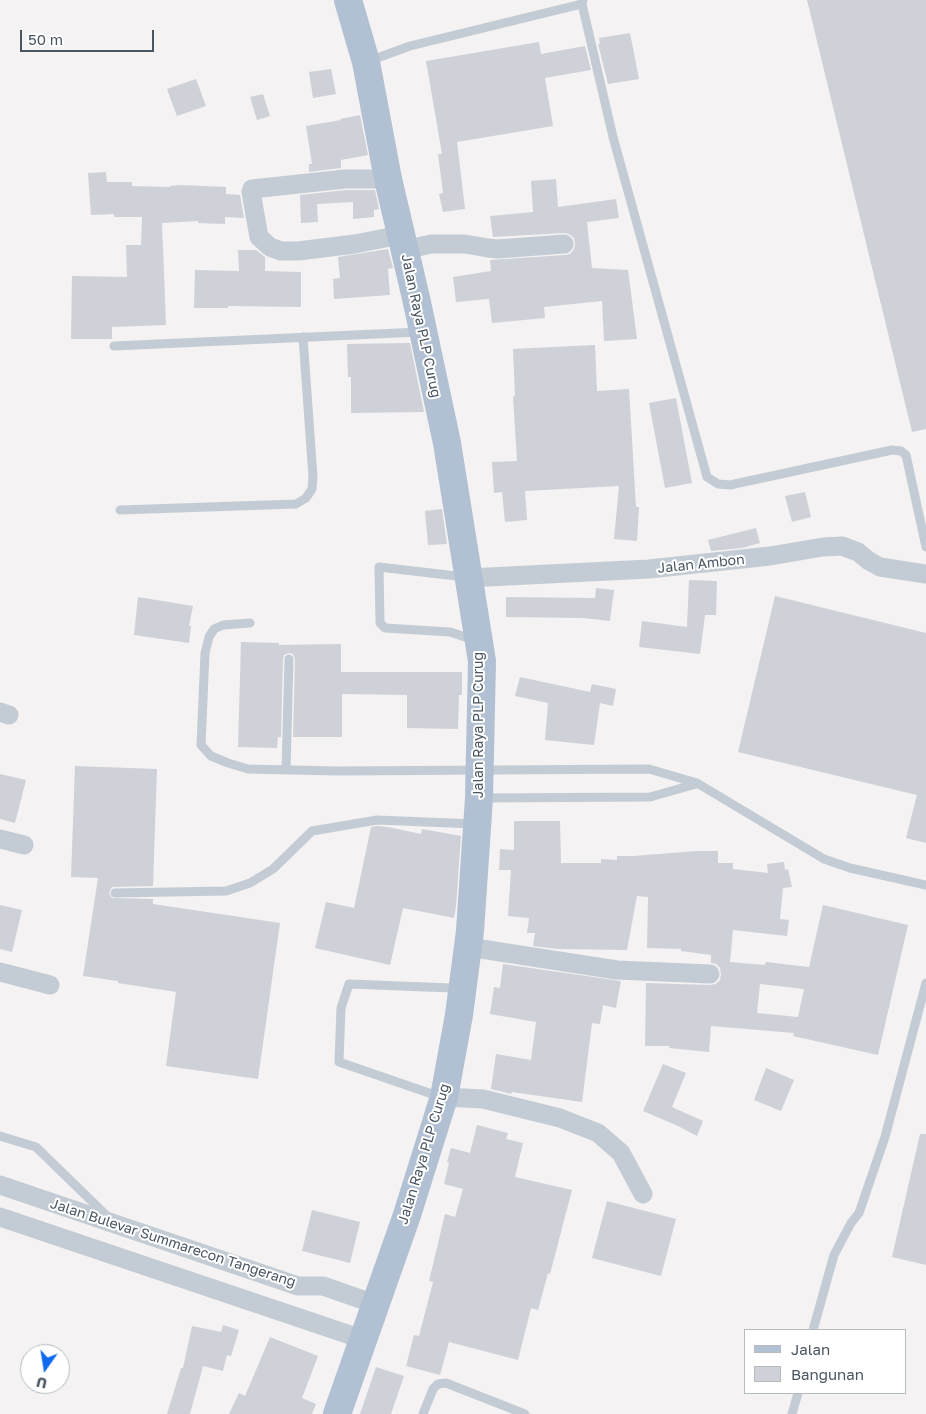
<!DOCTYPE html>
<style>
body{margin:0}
#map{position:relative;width:926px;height:1414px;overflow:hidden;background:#f4f2f2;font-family:"Golos Text",sans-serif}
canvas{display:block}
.legend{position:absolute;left:744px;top:1329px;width:162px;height:65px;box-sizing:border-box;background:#fff;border:1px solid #b6bbc0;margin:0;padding:6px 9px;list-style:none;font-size:15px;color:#495561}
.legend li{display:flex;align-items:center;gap:10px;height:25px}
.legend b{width:25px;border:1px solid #b6bbc0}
.north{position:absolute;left:20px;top:1344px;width:50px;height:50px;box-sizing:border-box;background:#fff;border:1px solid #b6bbc0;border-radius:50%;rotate:193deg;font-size:14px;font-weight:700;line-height:20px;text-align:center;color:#495561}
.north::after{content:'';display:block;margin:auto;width:18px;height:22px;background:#106af0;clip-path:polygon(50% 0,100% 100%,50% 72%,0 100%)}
.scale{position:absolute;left:20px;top:30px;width:134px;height:22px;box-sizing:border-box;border:2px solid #495561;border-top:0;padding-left:6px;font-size:15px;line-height:18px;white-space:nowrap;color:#495561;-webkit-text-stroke:4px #fff;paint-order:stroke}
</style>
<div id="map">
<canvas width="926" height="1414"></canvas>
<ul class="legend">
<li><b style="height:6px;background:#b1c0d2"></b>Jalan</li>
<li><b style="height:14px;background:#ced1d7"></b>Bangunan</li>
</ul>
<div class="north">U</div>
<div class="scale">50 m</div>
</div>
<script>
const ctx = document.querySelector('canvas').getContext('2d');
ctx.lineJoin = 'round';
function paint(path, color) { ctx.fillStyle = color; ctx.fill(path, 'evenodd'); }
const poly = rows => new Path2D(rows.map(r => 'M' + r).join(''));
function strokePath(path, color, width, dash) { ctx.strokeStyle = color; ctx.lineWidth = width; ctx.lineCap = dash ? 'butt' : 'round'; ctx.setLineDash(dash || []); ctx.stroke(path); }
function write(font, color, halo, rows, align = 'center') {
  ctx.font = font + ' "Golos Text",sans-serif'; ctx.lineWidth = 4; ctx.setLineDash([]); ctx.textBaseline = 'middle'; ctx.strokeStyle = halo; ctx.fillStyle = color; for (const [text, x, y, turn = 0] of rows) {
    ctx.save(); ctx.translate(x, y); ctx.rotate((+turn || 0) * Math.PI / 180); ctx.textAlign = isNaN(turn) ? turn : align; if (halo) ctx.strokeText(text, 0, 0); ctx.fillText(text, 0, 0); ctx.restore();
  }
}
paint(poly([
 [807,0,926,0,926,429,912,432],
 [630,33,639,79,608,84,598,44,600,44,599,38],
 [539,42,541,54,585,46,591,70,545,78,553,126,457,142,465,209,443,212,439,194,443,193,438,154,442,154,426,61],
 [331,69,336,94,313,98,309,72],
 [196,79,206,106,177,116,167,89],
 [263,94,270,116,257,120,250,97],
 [360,115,368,155,341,160,341,168,309,172,309,164,312,164,306,126,341,120,340,119],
 [106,172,107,182,132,182,132,186,170,187,170,186,180,185,226,187,226,194,240,195,244,218,225,217,225,224,198,223,198,221,162,223,166,325,112,327,112,339,71,339,72,276,127,277,126,245,141,245,142,217,114,217,114,214,91,215,88,173],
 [556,179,558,207,616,199,619,218,587,222,592,268,628,270,637,339,604,341,602,301,544,307,545,318,492,323,489,299,456,302,453,277,491,271,490,260,565,255,570,254,574,249,575,244,574,238,569,234,564,233,493,237,490,216,533,212,531,181],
 [346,190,375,190,379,209,374,210,374,217,353,219,353,202,317,204,318,222,301,223,300,195],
 [388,249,393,268,388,269,390,295,334,299,333,279,340,278,338,257],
 [238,250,256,250,265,257,265,271,301,272,301,307,228,306,228,308,194,308,195,270,239,271],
 [410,343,424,412,351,413,351,377,348,377,347,344],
 [595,345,597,391,629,389,636,507,639,507,637,541,614,539,619,486,525,491,527,520,505,522,502,492,494,493,492,462,517,461,513,396,515,396,513,349],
 [676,398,692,483,665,488,649,403],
 [805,492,811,517,792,522,785,496],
 [442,509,447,544,428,545,425,511],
 [756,528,760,543,742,548,711,551,708,540],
 [689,580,717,581,716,615,705,615,700,654,639,647,642,621,687,627],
 [596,588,614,590,610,621,583,618,506,617,506,597,595,598],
 [775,596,926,633,926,843,906,838,917,795,738,752],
 [138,597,193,606,189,626,191,626,189,643,134,635],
 [241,642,279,643,279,645,341,644,341,672,462,672,462,695,459,695,458,729,407,728,407,695,342,694,342,737,293,737,295,659,293,654,289,653,284,655,283,659,281,737,278,737,277,748,238,747],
 [520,677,590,692,592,684,616,689,613,706,600,703,594,745,545,740,548,703,515,696],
 [75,766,157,769,153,886,112,887,109,893,112,898,153,899,153,904,280,923,258,1079,166,1066,176,992,118,983,118,981,83,976,98,878,71,877],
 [0,774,26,780,15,823,0,819],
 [514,821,560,821,561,863,601,863,601,859,617,860,617,856,633,856,696,851,718,851,718,863,733,863,733,869,768,873,767,864,784,862,785,870,788,869,792,887,783,888,780,919,789,920,787,936,733,930,730,962,765,965,766,962,809,967,823,905,908,925,878,1055,793,1036,794,1033,711,1026,709,1052,669,1048,670,1046,645,1046,646,983,710,985,716,984,720,980,721,974,720,968,716,964,711,963,711,955,681,951,681,949,647,948,648,897,637,896,627,950,558,949,533,946,535,933,527,933,529,918,508,916,511,870,499,870,500,849,514,850],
 [760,984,804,989,798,1017,757,1013],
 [377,826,388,827,421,834,422,829,461,836,456,907,454,918,403,908,390,965,315,948,326,902,354,908,371,827],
 [0,905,22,910,12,952,0,949],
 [503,964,621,981,616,1008,603,1005,600,1024,592,1023,582,1102,512,1092,511,1094,491,1089,496,1054,531,1060,536,1022,490,1014,494,987,500,988],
 [663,1064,686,1073,672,1107,703,1121,697,1136,678,1126,643,1111],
 [766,1068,794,1080,781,1111,754,1100],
 [477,1125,508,1133,506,1139,523,1143,515,1177,572,1190,550,1274,548,1273,538,1310,531,1308,518,1360,449,1342,440,1375,406,1366,414,1335,419,1336,433,1282,429,1281,445,1214,455,1217,463,1189,444,1184,449,1163,447,1162,451,1148,470,1153],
 [920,1134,926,1134,926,1265,892,1257],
 [607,1201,676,1219,661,1276,592,1258],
 [312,1210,360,1222,350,1263,302,1251],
 [223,1325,239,1330,231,1356,227,1355,223,1371,203,1366,190,1414,167,1414,181,1368,183,1368,192,1326,221,1332],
 [270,1337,318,1356,302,1398,316,1404,312,1414,229,1414,239,1393,245,1396],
 [376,1367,404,1376,391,1414,360,1414]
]), '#ced1d7');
strokePath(poly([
 [582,4,613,137,707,477,718,484,730,485,892,450,901,451,906,455,926,547],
 [369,61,410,46,582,4,583,0],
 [114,346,420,332],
 [120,510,296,504,306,498,312,489,313,477,303,337],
 [465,577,379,567,380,623,385,628,450,632,468,638,473,643],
 [250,623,223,625,214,629,209,637,205,653,201,745,211,756,228,763,248,769,337,771,649,769,697,783,824,859,850,868,926,885],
 [286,770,289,659],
 [481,798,650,797,696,784],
 [115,893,226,891,250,883,273,869,312,831,377,820,475,824],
 [438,1102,432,1094,339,1062,341,1008,349,984,452,988,457,993],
 [0,1136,36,1147,107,1216],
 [813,1330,834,1255,851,1223,859,1213,885,1137,926,983],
 [423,1414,433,1389,438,1384,446,1383,525,1414],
 [792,1414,798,1393]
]), '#c3ccd4', 9);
strokePath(poly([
 [388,179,345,179,252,189,251,192,259,237,270,247,281,251,298,251,355,244,400,235],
 [405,250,431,244,465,244,488,248,498,249,564,244],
 [468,578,649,569,770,556,823,547,842,546,858,552,869,561,880,567,926,574],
 [0,712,9,715],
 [0,839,24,845],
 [468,947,617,970,710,974],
 [0,972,50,985],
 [444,1097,483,1099,560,1118,598,1133,621,1153,643,1194],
 [0,1185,298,1286,323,1286,375,1304],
 [0,1217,362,1339]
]), '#c3ccd4', 19);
strokePath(poly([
 [337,1414,407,1215,444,1097,459,1015,470,931,479,798,482,661,447,443,416,298,388,179,366,62,348,0]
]), '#b1c0d2', 28);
write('14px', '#495561', '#fff', [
 ["Jalan Raya PLP Curug",421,326,78],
 ["Jalan Ambon",701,564,-6],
 ["Jalan Raya PLP Curug",479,725,-90],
 ["Jalan Raya PLP Curug",424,1154,-73],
 ["Jalan Bulevar Summarecon Tangerang",173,1243,18]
]);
</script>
